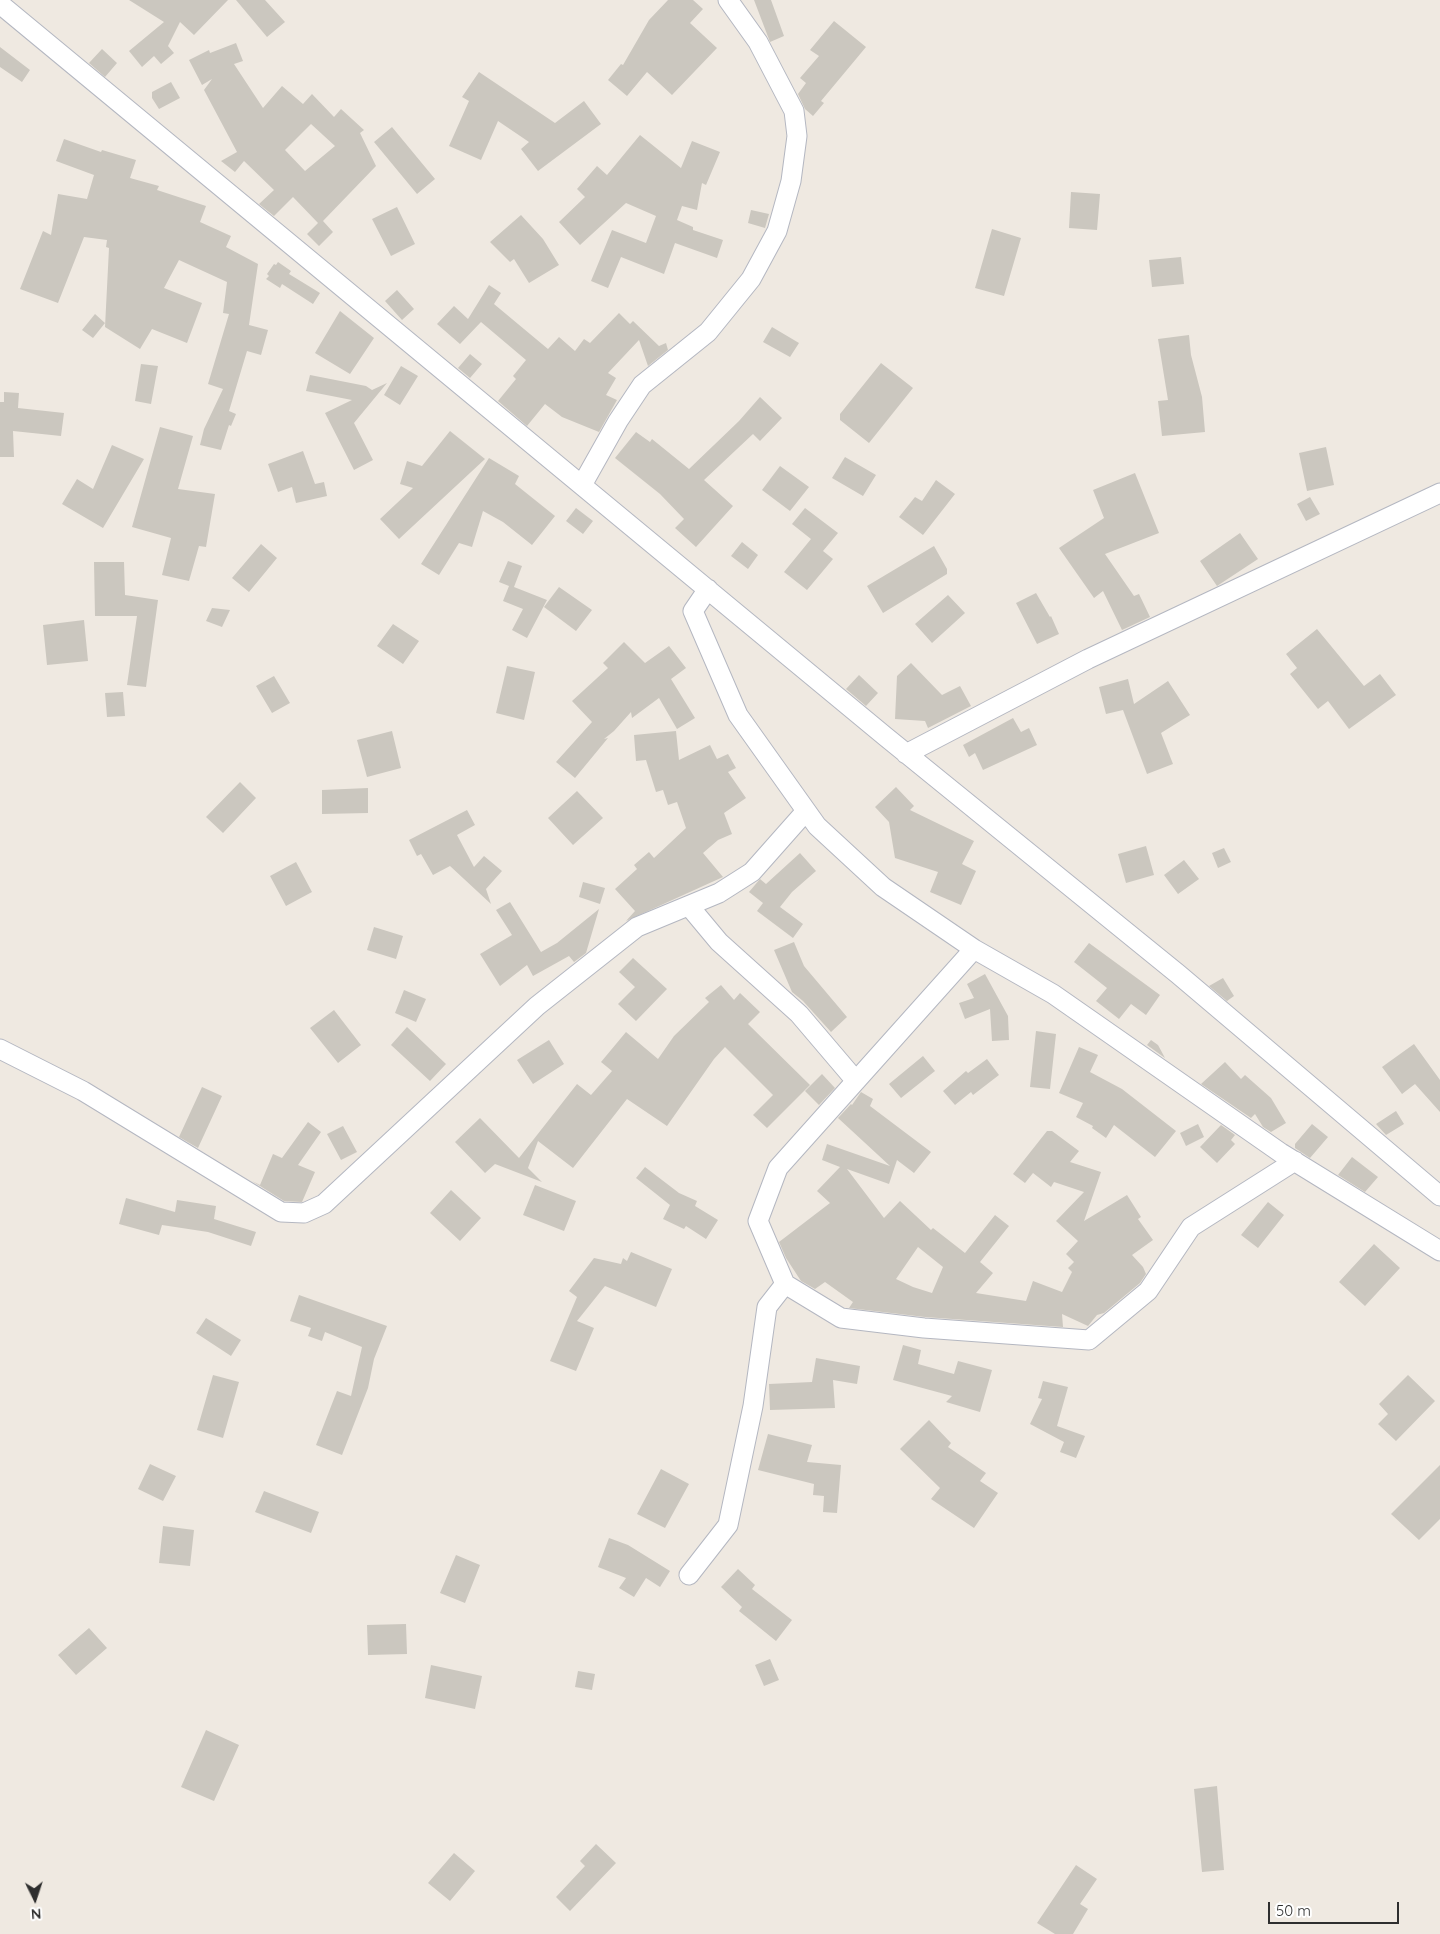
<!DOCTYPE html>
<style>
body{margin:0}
#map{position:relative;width:1440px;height:1934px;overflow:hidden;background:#efe9e1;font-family:Quicksand,sans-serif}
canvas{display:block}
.north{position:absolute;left:10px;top:1874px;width:50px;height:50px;-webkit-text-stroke:4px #fff;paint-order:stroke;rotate:176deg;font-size:14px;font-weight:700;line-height:20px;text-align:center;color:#2e2e2e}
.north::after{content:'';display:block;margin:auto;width:18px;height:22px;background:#2e2e2e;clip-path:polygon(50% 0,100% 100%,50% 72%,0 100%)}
.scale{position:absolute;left:1268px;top:1902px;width:131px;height:22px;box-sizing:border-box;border:2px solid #2e2e2e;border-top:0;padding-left:6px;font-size:15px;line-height:18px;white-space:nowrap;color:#2e2e2e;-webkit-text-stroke:4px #fff;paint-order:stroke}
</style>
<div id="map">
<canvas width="1440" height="1934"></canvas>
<div class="north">N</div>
<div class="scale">50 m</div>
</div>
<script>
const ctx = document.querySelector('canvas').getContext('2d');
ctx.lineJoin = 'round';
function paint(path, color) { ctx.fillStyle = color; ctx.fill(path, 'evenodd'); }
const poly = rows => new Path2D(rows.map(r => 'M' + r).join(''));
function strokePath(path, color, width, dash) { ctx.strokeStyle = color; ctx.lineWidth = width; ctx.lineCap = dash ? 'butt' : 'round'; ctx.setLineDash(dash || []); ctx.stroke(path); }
paint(poly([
 [129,0,228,0,194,35,180,22,168,46,174,53,161,64,154,56,142,67,129,51,164,22],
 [236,0,265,0,285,22,267,37],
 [668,0,693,0,703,9,690,23,717,48,672,95,647,72,627,96,608,80,621,64,623,65,649,20],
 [754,0,771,0,784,36,770,42],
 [834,21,866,47,821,101,824,103,813,116,805,109,798,94,806,83,800,78,819,56,810,50],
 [236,43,243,61,234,64,263,108,282,86,303,104,312,94,334,117,341,109,364,130,360,133,376,166,323,221,333,232,319,246,307,234,318,223,293,197,274,216,259,204,274,190,244,161,235,172,221,161,237,152,204,90,212,79,202,85,189,60,209,50,210,53],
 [311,124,335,146,305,171,285,150],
 [0,47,30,70,22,82,0,67],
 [102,49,117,63,105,77,89,63],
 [479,72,555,123,584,101,601,124,538,171,521,149,529,142,498,121,481,160,449,146,469,101,462,97],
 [171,82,180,98,159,109,152,98,152,92],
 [392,127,435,179,417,194,374,142],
 [640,135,681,168,692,141,720,152,706,185,702,183,697,210,682,206,677,220,693,227,693,230,723,240,717,258,675,243,664,274,621,257,608,288,591,281,612,230,646,243,656,216,626,203,580,245,559,222,585,197,577,189,597,166,607,175],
 [64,139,101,152,102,150,136,160,130,178,159,186,157,190,206,206,200,222,231,236,226,247,258,264,249,325,268,330,261,355,247,351,229,411,236,414,231,426,229,425,221,450,200,445,204,429,223,389,208,384,229,314,223,313,227,282,179,260,164,288,202,303,187,343,152,329,140,349,105,327,109,248,106,247,107,240,84,237,58,303,20,289,43,231,51,235,58,194,87,199,94,175,56,161],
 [1071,192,1100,194,1097,230,1069,228],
 [397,207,415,244,391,256,372,219],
 [751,210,769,214,765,228,748,223],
 [521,215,543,239,559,265,529,283,514,259,510,262,490,242],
 [992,229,1021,238,1004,296,975,288],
 [1181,257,1184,284,1152,287,1149,260],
 [278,262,291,271,289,274,320,293,313,304,282,284,280,288,266,279,269,276,267,274,274,264,276,265],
 [489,285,501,293,494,304,548,349,559,337,575,351,584,339,590,343,619,313,630,324,633,321,659,346,666,343,668,350,648,366,639,340,608,373,616,378,606,395,617,400,599,432,562,417,545,404,527,426,498,401,516,379,513,376,526,360,481,322,460,344,437,324,454,306,468,319],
 [397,290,414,309,402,320,385,301],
 [340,311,374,338,350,374,315,353],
 [95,314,105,323,93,338,82,330],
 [772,327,799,343,790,357,763,342],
 [1189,335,1191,355,1202,397,1205,432,1162,436,1158,401,1168,400,1158,339],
 [470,354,482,364,470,378,458,368],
 [881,363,913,388,869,443,840,420,840,414],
 [141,364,158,366,151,404,135,401],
 [401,366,418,376,400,405,384,395],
 [310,375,366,386,372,390,387,383,354,423,373,460,354,470,325,413,352,400,306,391],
 [4,392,19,393,18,408,64,413,61,436,13,431,14,457,0,457,0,402,4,402],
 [760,397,782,418,760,441,753,434,704,480,733,506,696,547,675,528,684,519,660,494,615,458,636,432,650,442,652,439,689,469,739,421],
 [160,427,193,436,178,489,215,494,206,547,199,546,189,581,162,575,171,538,132,527],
 [450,431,485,459,399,539,380,519,413,488,400,484,407,461,422,466],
 [112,445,144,459,103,528,62,504,77,479,93,489],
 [1326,447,1334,485,1307,491,1299,453],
 [303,451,315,484,324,482,327,496,296,503,292,487,278,492,268,464],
 [845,457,876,475,863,496,832,478],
 [489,458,519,476,515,484,555,516,532,545,503,522,483,511,472,547,459,543,439,575,421,564],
 [780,466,809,487,790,511,762,490],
 [1135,473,1159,533,1105,554,1134,596,1139,594,1150,617,1122,630,1103,591,1094,598,1059,548,1104,518,1093,490],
 [936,480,955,494,923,535,899,517,915,497,922,501],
 [1310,497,1320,514,1306,521,1297,504],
 [576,508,593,521,583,534,566,521],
 [805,508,838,533,823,551,833,559,807,590,784,572,811,539,792,524],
 [1240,533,1258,559,1217,586,1200,561],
 [742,542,758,555,748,569,731,556],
 [261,544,277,558,249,592,232,578],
 [934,546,947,569,947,574,883,613,867,586],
 [508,561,522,566,514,587,547,600,527,638,512,630,523,609,503,601,509,586,499,582],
 [94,562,124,562,125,595,158,600,146,687,127,685,137,616,95,616],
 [559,587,592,610,576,631,544,607],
 [1036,593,1050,617,1051,616,1059,634,1037,644,1016,603],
 [948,595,965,613,932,643,915,624],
 [212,608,230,610,222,627,206,621],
 [84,620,88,661,47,665,43,625],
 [393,624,419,641,403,664,377,646],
 [1317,629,1364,686,1380,674,1396,695,1349,729,1328,701,1318,709,1290,674,1297,668,1286,654],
 [624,642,645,663,669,646,686,668,671,679,695,718,677,729,659,698,632,718,631,712,614,731,604,739,608,738,575,778,556,762,592,722,572,701,608,668,603,663],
 [911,663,942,695,960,686,971,706,928,728,925,721,895,719,897,676],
 [507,666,535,672,524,720,496,713],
 [859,675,878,693,866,706,846,689],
 [274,676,290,703,272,713,256,686],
 [1128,679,1134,704,1168,681,1190,715,1161,733,1173,764,1147,774,1123,710,1106,714,1099,687],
 [123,692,125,716,107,717,105,693],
 [1013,718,1021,732,1029,728,1037,745,983,770,975,753,969,757,963,745],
 [392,731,401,768,367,777,357,740],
 [676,731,679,760,710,745,717,759,728,754,736,768,728,772,746,798,724,813,732,834,718,840,703,853,723,877,626,921,635,911,615,889,637,869,634,865,649,852,654,858,686,828,677,802,668,805,663,790,656,792,646,760,636,761,634,735],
 [240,782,256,798,223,833,206,817],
 [896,787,914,806,910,810,974,841,962,864,976,871,961,905,930,892,938,872,895,858,889,822,875,807],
 [368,788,368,813,322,814,322,790],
 [577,791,603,818,573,845,548,818],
 [467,810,475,825,457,835,474,867,484,856,502,871,486,889,491,904,450,866,433,875,421,854,417,856,409,840],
 [1146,846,1154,875,1126,883,1118,854],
 [1224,848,1231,862,1218,868,1212,853],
 [800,853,816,871,792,892,780,907,803,924,793,938,757,911,763,903,749,892,760,879,766,884],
 [1184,860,1199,879,1178,894,1164,875],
 [296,862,312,892,286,906,270,876],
 [583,882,605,888,600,904,579,897],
 [510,902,541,952,557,943,599,909,586,953,574,962,569,956,533,976,527,965,500,986,480,954,512,935,496,910],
 [374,927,403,936,396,959,367,950],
 [794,942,804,966,847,1017,831,1032,803,1001,792,992,774,950],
 [1089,943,1160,995,1146,1015,1131,1004,1119,1019,1096,1001,1107,988,1074,962],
 [633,958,667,989,636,1021,618,1004,635,987,619,972],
 [985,974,1008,1016,1009,1040,992,1041,990,1009,965,1019,959,1003,974,998,967,984],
 [1223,978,1234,996,1227,1001,1209,986],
 [721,985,734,1000,740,993,760,1012,748,1024,810,1085,767,1128,753,1115,773,1095,725,1047,714,1059,667,1126,627,1099,573,1168,538,1141,528,1168,542,1182,495,1164,485,1173,455,1142,480,1118,519,1158,577,1084,591,1095,612,1071,601,1062,626,1032,658,1059,674,1036,709,1002,705,998],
 [404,990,426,999,416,1022,395,1013],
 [334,1010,361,1045,338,1063,310,1028],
 [407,1027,446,1064,430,1081,391,1045],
 [1036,1031,1056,1034,1050,1089,1030,1087],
 [549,1040,564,1064,533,1084,517,1060],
 [1151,1040,1158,1045,1165,1058,1147,1045],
 [1414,1044,1440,1080,1440,1112,1415,1084,1402,1094,1382,1067],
 [1079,1047,1098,1055,1090,1072,1122,1089,1176,1131,1155,1157,1114,1125,1106,1138,1092,1128,1093,1126,1076,1117,1083,1103,1059,1093],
 [923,1056,935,1071,901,1098,889,1084],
 [987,1059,999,1075,973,1095,971,1092,955,1105,943,1091,966,1071,968,1073],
 [1225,1062,1241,1079,1245,1075,1271,1098,1286,1123,1271,1132,1263,1127,1255,1114,1251,1118,1201,1084],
 [822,1074,835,1088,819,1105,805,1091],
 [202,1087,222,1096,198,1148,179,1137],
 [861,1092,873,1099,870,1106,931,1152,914,1173,897,1160,889,1184,847,1169,884,1218,900,1201,931,1230,933,1228,965,1253,995,1215,1009,1226,980,1262,993,1273,976,1293,1026,1301,1033,1281,1062,1292,1072,1272,1068,1268,1074,1262,1066,1254,1078,1241,1056,1221,1084,1192,1054,1182,1051,1187,1033,1173,1025,1183,1013,1174,1047,1131,1052,1131,1079,1151,1070,1162,1101,1172,1084,1221,1127,1195,1141,1217,1138,1219,1153,1240,1132,1255,1143,1267,1146,1274,1140,1283,1104,1313,1097,1315,1088,1326,1062,1314,1063,1327,925,1317,849,1308,853,1302,825,1282,815,1289,801,1281,786,1258,779,1242,830,1203,817,1191,840,1167,822,1160,827,1144,890,1166,838,1118,851,1104,852,1105],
 [918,1247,943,1267,932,1293,913,1287,896,1279],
 [1396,1111,1404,1124,1386,1135,1376,1124],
 [308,1122,321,1132,298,1165,315,1172,302,1202,284,1201,252,1181,260,1185,273,1154,282,1158],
 [1198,1124,1204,1137,1186,1146,1180,1133],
 [1312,1124,1328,1137,1310,1158,1295,1148,1295,1144],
 [1221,1125,1235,1135,1231,1140,1235,1144,1217,1163,1200,1147],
 [343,1126,357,1152,341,1160,327,1134],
 [1352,1157,1378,1177,1365,1192,1338,1175],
 [645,1167,679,1193,697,1201,695,1206,718,1220,706,1239,686,1226,684,1229,663,1219,670,1205,636,1178],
 [535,1185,576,1201,564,1231,523,1215],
 [451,1190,481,1218,460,1241,430,1213],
 [126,1198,175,1212,177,1200,216,1206,214,1219,256,1232,251,1246,208,1232,162,1225,159,1235,119,1224],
 [1268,1202,1284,1215,1258,1248,1241,1235],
 [1374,1244,1400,1268,1365,1306,1339,1282],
 [631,1252,672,1269,656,1307,605,1286,577,1321,594,1328,576,1371,550,1361,577,1297,569,1291,594,1258,621,1264,623,1258,627,1261],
 [299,1295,387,1326,374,1359,368,1388,342,1455,316,1445,337,1391,351,1396,362,1347,325,1332,322,1341,308,1336,311,1328,290,1321],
 [206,1318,241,1340,231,1356,196,1333],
 [903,1345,921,1350,918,1364,954,1374,958,1361,992,1370,980,1412,946,1402,952,1396,893,1380],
 [816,1358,860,1366,857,1384,833,1380,835,1408,770,1410,769,1384,812,1382],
 [213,1375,239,1382,223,1438,197,1430],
 [1408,1375,1435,1401,1396,1441,1378,1424,1388,1414,1379,1404],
 [1043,1381,1068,1387,1057,1426,1085,1436,1076,1458,1060,1452,1064,1442,1030,1424,1042,1399,1038,1398],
 [929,1420,951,1443,948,1447,986,1473,980,1481,998,1493,974,1528,931,1499,940,1488,900,1449],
 [768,1434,812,1445,807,1462,841,1465,837,1513,823,1512,824,1496,813,1495,814,1484,758,1470],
 [150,1464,176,1476,163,1501,138,1489],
 [1440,1465,1440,1519,1419,1540,1391,1514],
 [661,1469,689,1484,665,1528,637,1514],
 [264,1491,319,1512,311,1533,255,1512],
 [163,1526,194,1530,190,1566,159,1563],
 [609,1538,628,1545,670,1571,660,1587,646,1578,634,1597,619,1588,626,1578,598,1567],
 [456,1555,480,1565,465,1603,440,1593],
 [738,1569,755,1585,752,1589,792,1620,776,1641,739,1611,742,1607,721,1587],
 [406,1624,407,1654,368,1655,367,1625],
 [89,1628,107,1648,76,1675,58,1655],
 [770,1659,779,1680,764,1686,755,1665],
 [431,1665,482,1676,475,1709,425,1698],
 [578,1671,595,1674,592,1690,575,1687],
 [206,1730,239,1745,214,1801,181,1787],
 [1217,1786,1224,1870,1202,1872,1194,1789],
 [596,1844,616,1863,570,1911,556,1897,585,1866,580,1861],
 [454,1853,475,1871,450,1901,428,1883],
 [1076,1865,1097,1879,1080,1904,1088,1909,1073,1934,1055,1934,1037,1923]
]), '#cbc7bf');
const minor = poly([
 [0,4,886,737,1178,974,1440,1196],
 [582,485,618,421,642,385,708,332,751,279,777,231,791,181,797,136,794,111,758,42,728,0],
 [906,754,1088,659,1440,493],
 [689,906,719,942,799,1014,856,1081],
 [974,949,1053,994,1281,1153,1440,1251],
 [0,1049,83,1091,281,1212,304,1213,324,1204,537,1006,637,927,719,893,752,872,806,811],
 [785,1284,841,1318,924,1328,1089,1340,1148,1291,1191,1227,1295,1161],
 [689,1575,728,1525,753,1406,767,1307,785,1284,758,1221,778,1168,974,949,883,887,817,826,738,715,693,611,708,589]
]);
strokePath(minor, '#b4b7c1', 21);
strokePath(minor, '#fff', 19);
</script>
